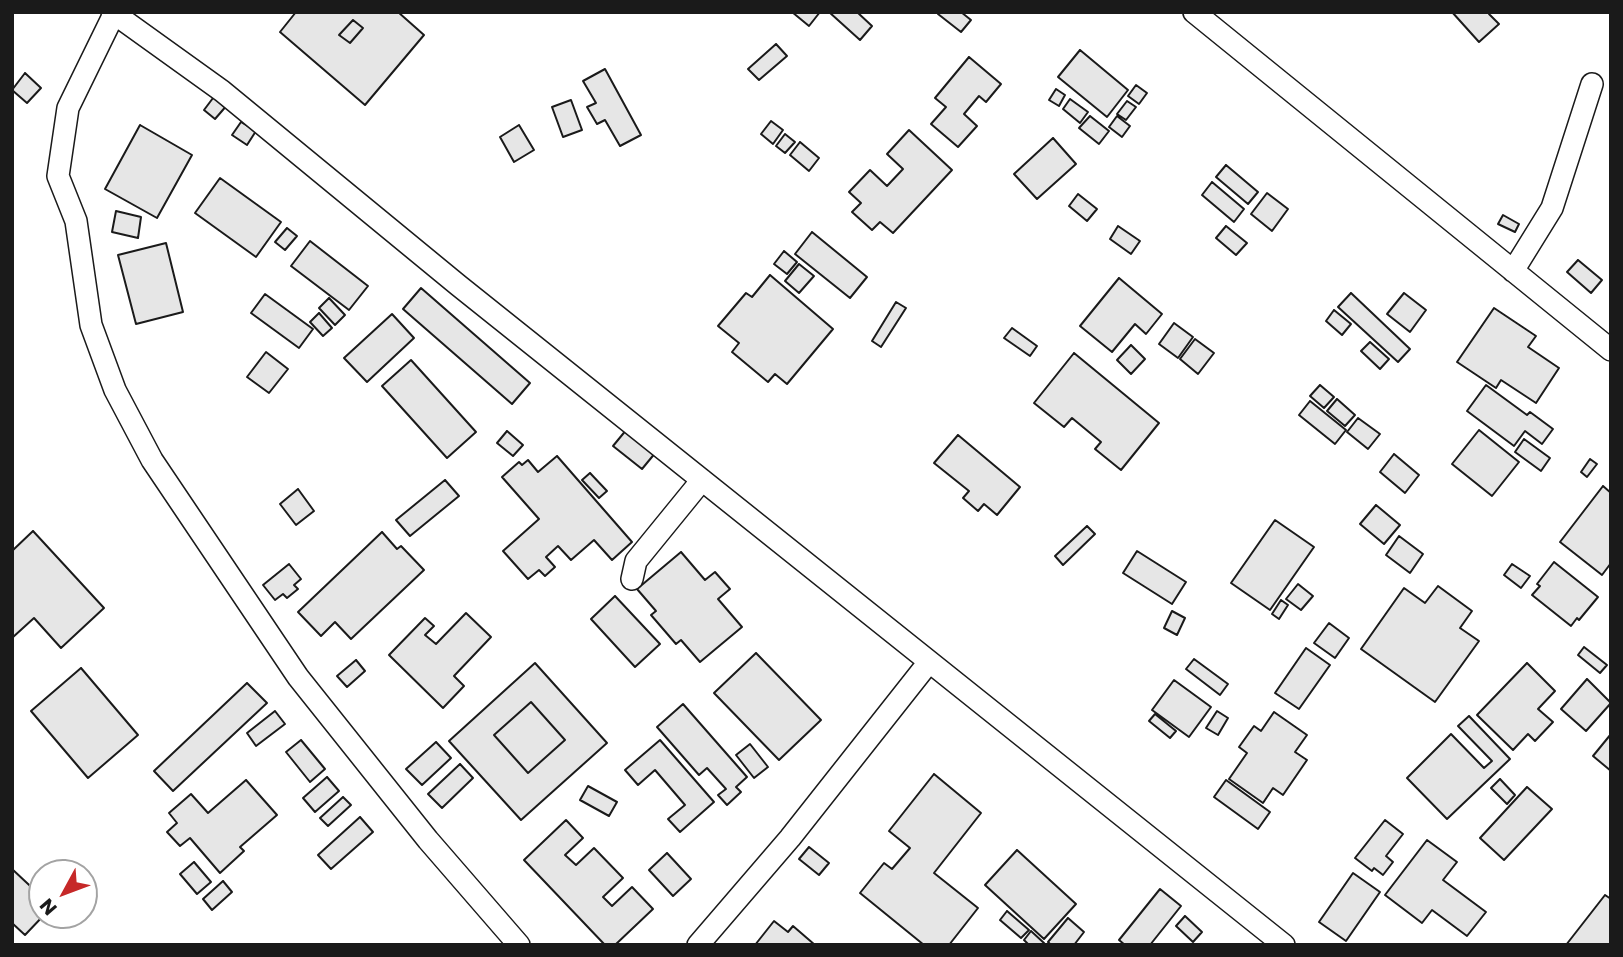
<!DOCTYPE html>
<style>
body{margin:0}
#map{position:relative;width:1623px;height:957px;overflow:hidden;background:#fff;font-family:Poppins,sans-serif}
canvas{display:block}
.frame{position:absolute;inset:0;border:14px solid #1a1a1a;pointer-events:none}
.north{position:absolute;left:28px;top:859px;width:70px;height:70px;box-sizing:border-box;background:#fff;border:2px solid #a3a3a3;border-radius:50%;rotate:229deg;font-size:19px;font-weight:700;line-height:28px;text-align:center;color:#1a1a1a}
.north::after{content:'';display:block;margin:auto;width:24px;height:32px;background:#c62828;clip-path:polygon(50% 0,100% 100%,50% 72%,0 100%)}
</style>
<div id="map">
<canvas width="1623" height="957"></canvas>
<div class="frame"></div>
<div class="north">N</div>
</div>
<script>
const ctx = document.querySelector('canvas').getContext('2d');
ctx.lineJoin = 'round';
function paint(path, color) {
  ctx.fillStyle = color;
  ctx.fill(path, 'evenodd');
}
function poly(rows) {
  const path = new Path2D();
  for (const r of rows) {
    path.moveTo(r[0], r[1]);
    for (let i = 2; i < r.length; i += 2) path.lineTo(r[i], r[i + 1]);
  }
  return path;
}
function trace(path, color, width, dash) {
  ctx.strokeStyle = color;
  ctx.lineWidth = width;
  ctx.lineCap = dash ? 'butt' : 'round';
  ctx.setLineDash(dash || []);
  ctx.stroke(path);
}
const building = poly([
 [296,12,398,12,424,35,365,105,280,32,296,12],
 [353,20,363,28,350,43,339,35,353,20],
 [792,12,820,12,809,26,792,12],
 [829,12,857,12,872,26,860,40,829,12],
 [939,12,961,12,971,20,961,32,938,14,939,12],
 [1452,12,1491,12,1489,14,1499,24,1479,42,1452,12],
 [353,20,363,28,350,43,339,35,353,20],
 [776,44,787,56,759,80,748,69,776,44],
 [1080,50,1128,90,1107,117,1058,77,1080,50],
 [969,57,1001,84,986,102,979,96,964,114,977,126,958,147,931,124,946,107,935,98,969,57],
 [605,69,641,135,620,146,605,120,597,124,587,107,596,103,583,81,605,69],
 [25,73,41,88,27,103,12,90,25,73],
 [1136,85,1147,93,1139,104,1128,96,1136,85],
 [1056,89,1065,95,1059,106,1049,100,1056,89],
 [216,94,228,104,215,119,204,110,216,94],
 [1070,99,1088,112,1080,123,1063,109,1070,99],
 [571,100,582,130,563,137,552,107,571,100],
 [1127,101,1136,107,1126,120,1117,114,1127,101],
 [1090,116,1109,131,1099,144,1079,128,1090,116],
 [1117,116,1130,126,1122,137,1109,127,1117,116],
 [771,121,783,130,773,144,761,134,771,121],
 [241,122,256,131,247,145,232,135,241,122],
 [140,125,192,155,157,218,105,189,140,125],
 [519,125,534,150,514,162,500,137,519,125],
 [909,130,952,170,893,233,880,222,872,230,852,212,861,203,849,192,870,170,887,186,903,169,887,154,909,130],
 [785,134,795,142,785,153,776,146,785,134],
 [1053,138,1076,164,1037,199,1014,174,1053,138],
 [800,142,819,158,809,171,790,155,800,142],
 [1226,165,1258,192,1248,204,1216,177,1226,165],
 [220,178,281,222,256,257,195,213,220,178],
 [1212,182,1244,209,1234,222,1202,195,1212,182],
 [1267,193,1288,209,1272,231,1251,214,1267,193],
 [1078,194,1097,209,1087,221,1069,206,1078,194],
 [116,211,141,217,138,238,112,232,116,211],
 [1503,215,1519,224,1515,232,1498,224,1503,215],
 [1118,226,1140,241,1131,254,1110,239,1118,226],
 [1226,226,1247,243,1236,255,1216,238,1226,226],
 [287,228,297,236,285,250,275,242,287,228],
 [812,232,867,277,850,298,795,254,812,232],
 [310,241,368,286,349,310,291,266,310,241],
 [166,243,183,312,136,324,118,255,166,243],
 [784,251,797,262,787,274,774,264,784,251],
 [1578,260,1602,280,1591,293,1567,272,1578,260],
 [799,264,814,276,799,293,785,281,799,264],
 [770,275,833,329,787,384,775,374,768,382,732,352,739,343,718,326,746,293,752,297,770,275],
 [1119,278,1162,314,1146,334,1135,324,1112,352,1080,326,1119,278],
 [421,288,530,383,512,404,403,309,421,288],
 [1351,293,1410,349,1398,362,1338,307,1351,293],
 [1404,293,1426,310,1410,332,1387,314,1404,293],
 [265,294,313,329,299,348,251,313,265,294],
 [329,298,345,315,335,325,319,308,329,298],
 [896,302,906,308,881,347,872,341,896,302],
 [1494,308,1536,336,1528,347,1559,368,1536,403,1501,380,1496,388,1457,362,1494,308],
 [1334,310,1351,324,1342,335,1326,321,1334,310],
 [319,313,332,328,323,336,310,322,319,313],
 [392,314,414,338,367,382,344,358,392,314],
 [1174,323,1193,337,1178,358,1159,344,1174,323],
 [1012,328,1037,346,1030,356,1004,338,1012,328],
 [1195,339,1214,353,1198,374,1180,359,1195,339],
 [1370,342,1389,359,1380,369,1361,351,1370,342],
 [1131,345,1145,359,1131,374,1117,360,1131,345],
 [266,352,288,369,269,393,247,377,266,352],
 [1074,353,1159,423,1121,470,1095,449,1101,442,1072,418,1064,427,1034,403,1074,353],
 [411,360,476,432,447,458,382,386,411,360],
 [1320,385,1334,397,1324,408,1310,396,1320,385],
 [1486,385,1527,415,1530,412,1553,429,1542,444,1525,431,1514,446,1467,411,1486,385],
 [1337,399,1355,415,1345,426,1327,411,1337,399],
 [1310,401,1346,430,1335,444,1299,415,1310,401],
 [1358,418,1380,434,1368,449,1347,432,1358,418],
 [627,429,656,452,642,469,613,446,627,429],
 [1479,430,1519,462,1492,496,1452,464,1479,430],
 [507,431,523,445,513,456,497,443,507,431],
 [958,435,1020,487,997,515,984,504,978,511,963,498,969,491,934,463,958,435],
 [1524,439,1550,458,1541,471,1515,452,1524,439],
 [1394,454,1419,475,1405,493,1380,472,1394,454],
 [557,456,632,542,612,560,594,540,571,560,558,546,546,557,555,567,545,576,539,570,528,579,503,551,539,519,502,477,519,462,522,465,528,460,538,472,557,456],
 [1590,459,1597,464,1587,477,1581,472,1590,459],
 [590,473,607,491,599,498,582,480,590,473],
 [445,480,459,496,410,536,396,520,445,480],
 [1603,486,1611,493,1611,563,1602,575,1560,542,1603,486],
 [298,489,314,511,296,525,280,504,298,489],
 [1376,505,1400,525,1384,544,1360,524,1376,505],
 [1275,520,1314,547,1270,610,1231,583,1275,520],
 [1087,526,1095,534,1063,565,1055,556,1087,526],
 [33,531,104,608,61,648,34,618,12,638,12,551,33,531],
 [382,532,397,549,401,546,424,570,351,639,335,622,321,636,298,612,382,532],
 [1399,536,1423,554,1410,573,1386,555,1399,536],
 [1137,551,1186,582,1172,604,1123,573,1137,551],
 [681,552,705,580,715,572,730,589,718,599,742,627,700,662,681,640,676,644,651,615,656,611,637,589,681,552],
 [1554,562,1598,597,1579,620,1577,618,1571,626,1532,595,1540,586,1537,584,1554,562],
 [289,564,301,579,294,585,298,589,287,598,283,594,275,600,263,585,289,564],
 [1512,564,1530,576,1521,588,1504,575,1512,564],
 [1298,584,1313,596,1301,610,1286,599,1298,584],
 [1438,586,1472,611,1460,628,1479,641,1435,702,1361,649,1404,588,1425,603,1438,586],
 [615,596,660,644,635,667,591,619,615,596],
 [1281,600,1288,605,1279,619,1272,614,1281,600],
 [1172,611,1185,618,1177,635,1164,628,1172,611],
 [466,613,491,637,454,676,464,686,443,708,389,655,425,618,434,626,425,635,436,644,466,613],
 [1329,623,1349,638,1335,658,1314,643,1329,623],
 [1584,647,1607,665,1600,673,1578,655,1584,647],
 [1306,648,1330,665,1299,709,1275,693,1306,648],
 [756,653,821,720,779,760,714,693,756,653],
 [1194,659,1228,684,1220,695,1186,669,1194,659],
 [356,660,365,671,347,687,337,676,356,660],
 [535,663,607,743,521,820,449,741,535,663],
 [531,702,565,740,528,773,494,735,531,702],
 [1527,663,1555,691,1538,709,1553,722,1535,741,1528,734,1513,750,1477,715,1527,663],
 [81,668,138,735,88,778,31,711,81,668],
 [1587,679,1611,703,1586,731,1561,709,1587,679],
 [1174,680,1211,707,1189,737,1152,710,1174,680],
 [247,683,267,703,173,791,154,771,247,683],
 [531,702,565,740,528,773,494,735,531,702],
 [683,704,747,777,736,787,741,792,727,805,718,795,726,789,707,768,699,775,657,727,683,704],
 [275,711,285,724,256,746,247,733,275,711],
 [1217,711,1228,718,1218,735,1206,728,1217,711],
 [1274,712,1307,735,1295,752,1307,760,1283,795,1273,788,1263,803,1229,779,1247,753,1239,747,1254,726,1261,731,1274,712],
 [1155,714,1176,731,1170,738,1149,721,1155,714],
 [1469,716,1510,759,1447,819,1407,778,1451,734,1484,768,1492,761,1458,726,1469,716],
 [1611,734,1611,771,1593,756,1611,734],
 [301,740,325,769,310,782,286,752,301,740],
 [660,740,714,802,680,832,668,819,685,805,655,770,638,785,625,770,660,740],
 [436,742,451,758,422,785,406,769,436,742],
 [750,744,768,767,754,778,736,755,750,744],
 [460,764,473,778,442,808,428,794,460,764],
 [934,774,981,813,934,873,978,908,949,945,924,945,860,893,884,863,892,869,910,848,889,831,934,774],
 [327,777,339,791,315,812,303,798,327,777],
 [1500,779,1515,795,1507,804,1491,788,1500,779],
 [246,780,277,815,240,847,244,851,220,873,190,838,180,846,167,832,177,823,169,813,191,794,208,813,246,780],
 [1226,780,1270,812,1258,829,1214,797,1226,780],
 [588,786,617,802,609,816,580,800,588,786],
 [1527,787,1552,809,1504,860,1480,838,1527,787],
 [343,797,351,805,328,826,320,818,343,797],
 [360,817,373,832,331,869,318,855,360,817],
 [566,820,583,838,565,855,576,865,594,848,623,878,603,897,612,906,632,887,653,909,615,945,605,945,524,860,566,820],
 [1385,820,1403,834,1386,856,1393,862,1383,875,1374,868,1372,871,1355,858,1385,820],
 [1427,840,1457,862,1443,880,1486,912,1467,936,1432,910,1422,923,1385,895,1427,840],
 [809,847,829,863,819,875,799,859,809,847],
 [1017,850,1076,904,1044,939,985,885,1017,850],
 [667,853,691,879,673,896,649,870,667,853],
 [194,862,211,882,197,894,180,874,194,862],
 [12,869,42,897,42,915,44,915,25,935,12,923,12,869],
 [1353,873,1380,892,1346,941,1319,922,1353,873],
 [223,881,232,892,212,910,203,899,223,881],
 [1160,889,1181,906,1150,945,1125,945,1119,940,1160,889],
 [1605,895,1611,899,1611,945,1566,945,1605,895],
 [1007,911,1029,930,1021,938,1000,920,1007,911],
 [1185,916,1202,932,1193,942,1176,926,1185,916],
 [1068,918,1084,932,1074,945,1051,945,1048,942,1068,918],
 [774,921,788,932,793,926,815,945,755,945,774,921],
 [1031,931,1044,943,1043,945,1029,945,1024,940,1031,931]
]);
paint(building, '#e6e6e6');
trace(building, '#1a1a1a', 2);
const street = poly([
 [112,12,222,91,458,285,1284,945],
 [1194,12,1611,350],
 [114,14,68,108,58,176,76,221,91,325,115,390,152,460,298,677,428,840,519,945],
 [1513,271,1552,208,1592,84],
 [632,579,636,561,702,480],
 [698,945,790,838,929,662]
]);
trace(street, '#1a1a1a', 24);
trace(street, '#fff', 21);
</script>
